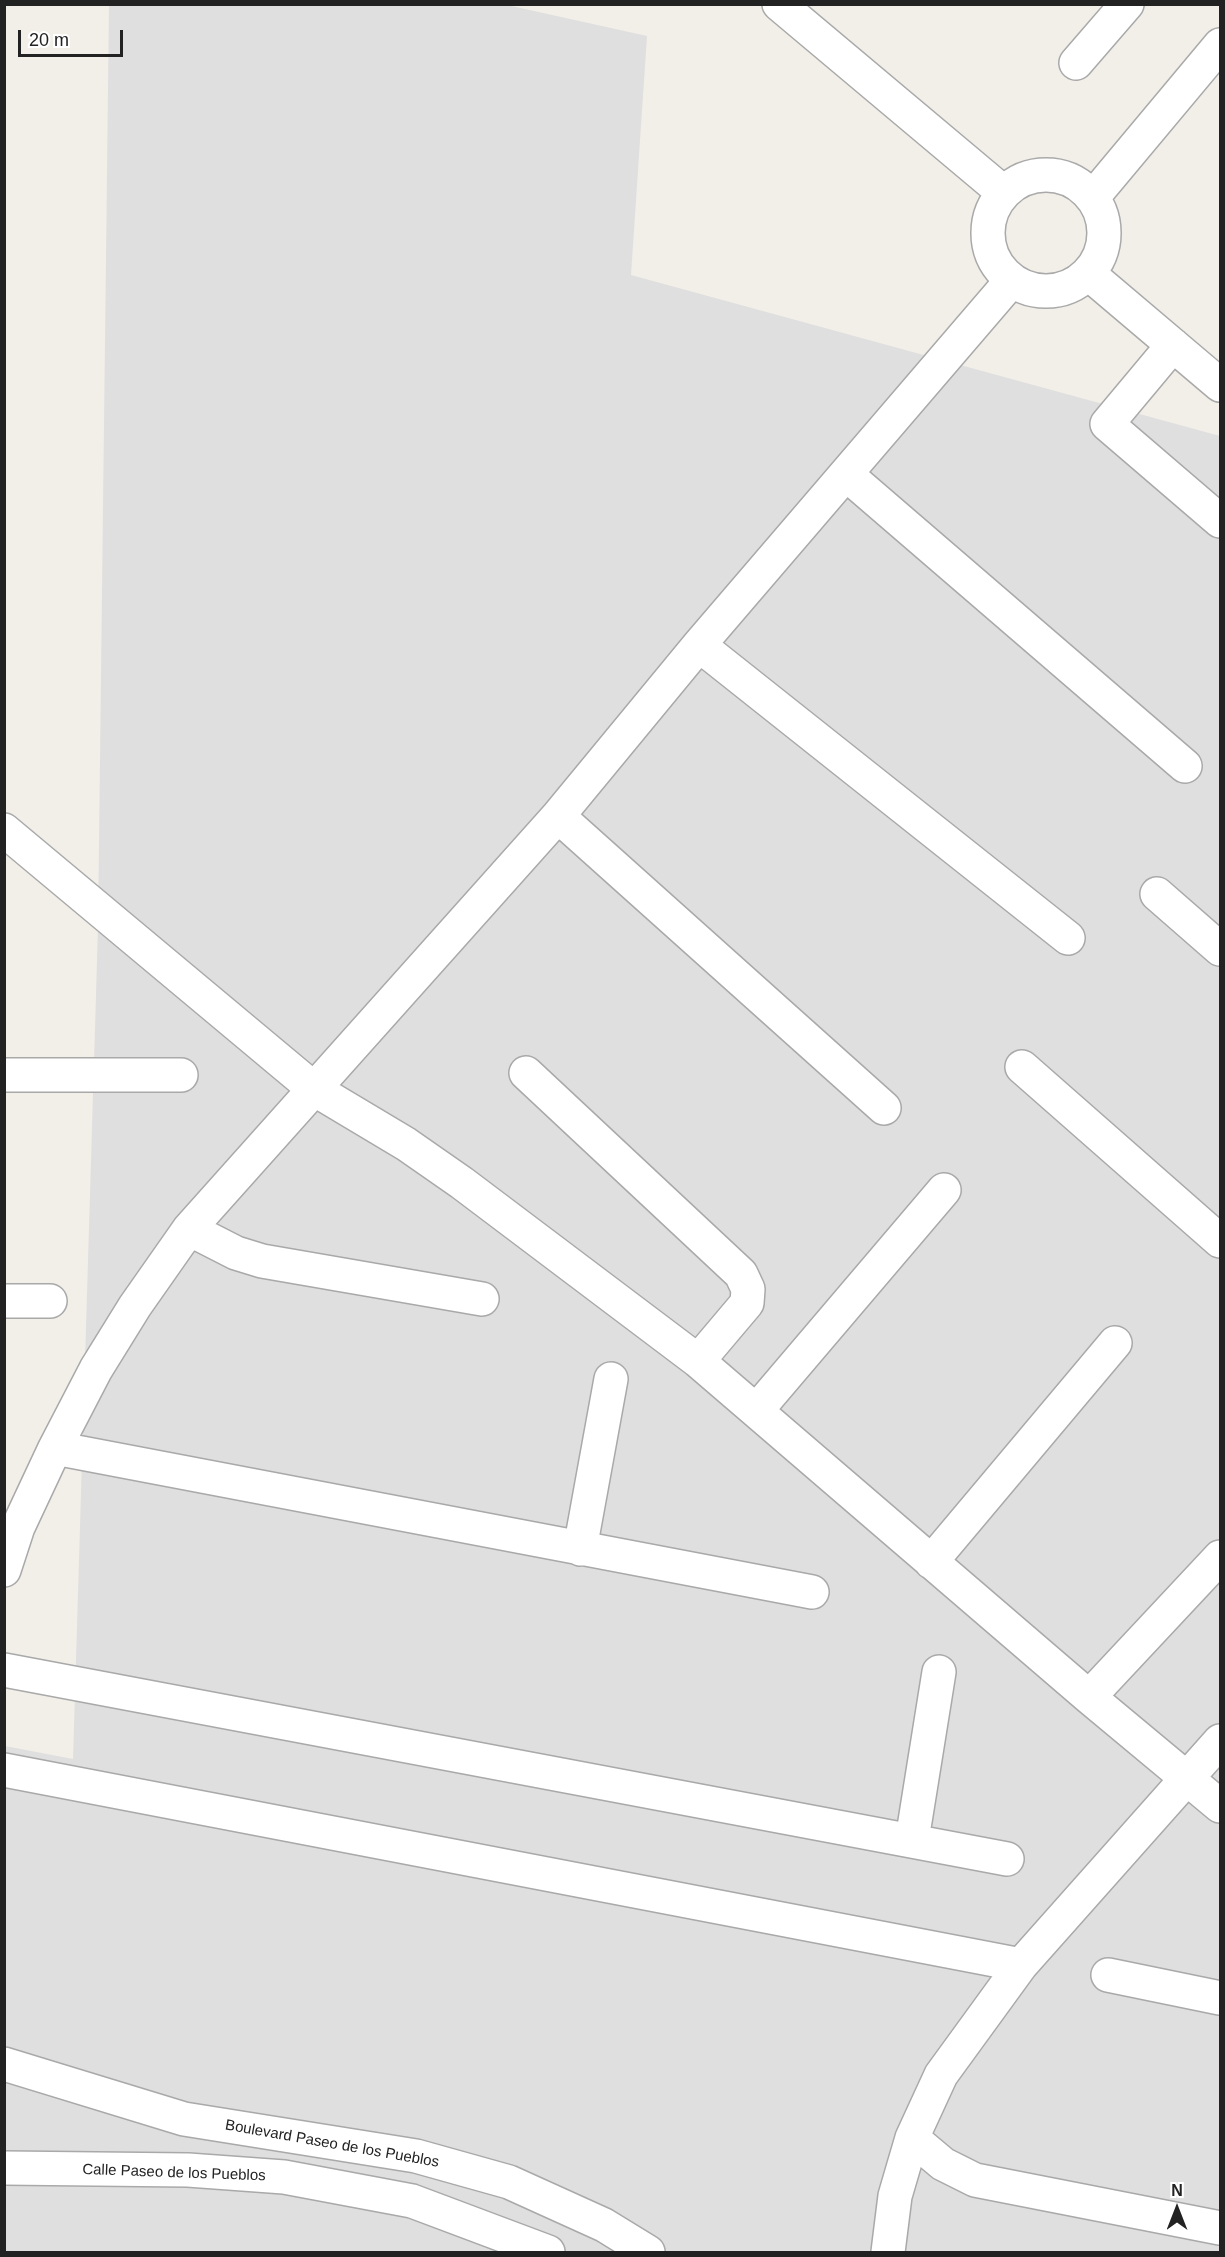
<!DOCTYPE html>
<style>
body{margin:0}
#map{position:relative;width:1225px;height:2257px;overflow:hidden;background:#f2efe9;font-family:Helvetica,sans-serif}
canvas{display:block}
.frame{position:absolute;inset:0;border:6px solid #222;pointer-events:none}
.north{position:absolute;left:1147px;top:2179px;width:60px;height:60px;-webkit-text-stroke:4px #fff;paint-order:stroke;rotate:0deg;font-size:16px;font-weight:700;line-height:24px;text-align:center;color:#222}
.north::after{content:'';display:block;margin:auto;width:21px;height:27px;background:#222;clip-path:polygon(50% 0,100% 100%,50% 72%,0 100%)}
.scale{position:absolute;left:18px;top:30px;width:105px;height:27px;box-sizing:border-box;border:3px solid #222;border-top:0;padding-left:8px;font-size:18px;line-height:21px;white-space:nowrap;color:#222;-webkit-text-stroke:4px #fff;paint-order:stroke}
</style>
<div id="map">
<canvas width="1225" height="2257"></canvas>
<div class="frame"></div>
<div class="north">N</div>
<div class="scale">20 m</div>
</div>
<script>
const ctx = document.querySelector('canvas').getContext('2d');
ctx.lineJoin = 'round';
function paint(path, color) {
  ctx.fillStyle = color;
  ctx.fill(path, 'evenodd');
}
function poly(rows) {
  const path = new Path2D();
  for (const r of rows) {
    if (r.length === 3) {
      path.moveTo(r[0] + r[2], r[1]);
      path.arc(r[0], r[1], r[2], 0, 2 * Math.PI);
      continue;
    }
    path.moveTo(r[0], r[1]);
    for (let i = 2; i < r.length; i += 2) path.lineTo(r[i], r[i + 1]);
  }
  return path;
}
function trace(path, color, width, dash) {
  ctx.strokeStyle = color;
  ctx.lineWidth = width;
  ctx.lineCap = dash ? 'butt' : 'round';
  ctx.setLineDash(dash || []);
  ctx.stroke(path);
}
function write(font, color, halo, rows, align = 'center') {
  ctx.font = font + ' Helvetica,sans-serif';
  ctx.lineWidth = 4.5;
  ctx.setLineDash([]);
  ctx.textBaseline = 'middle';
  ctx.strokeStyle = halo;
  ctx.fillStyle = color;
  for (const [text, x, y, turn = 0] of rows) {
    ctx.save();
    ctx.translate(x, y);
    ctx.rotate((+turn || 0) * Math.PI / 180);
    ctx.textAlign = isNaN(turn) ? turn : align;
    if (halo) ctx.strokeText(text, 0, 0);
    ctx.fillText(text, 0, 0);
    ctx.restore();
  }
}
paint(poly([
 [109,5,507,5,647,36,631,275,1220,436,1220,2252,5,2252,5,1746,73,1759,98,928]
]), '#e0dfdf');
const minor = poly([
 [779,4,1004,193],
 [1076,63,1127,4],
 [1046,233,58],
 [1093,197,1220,45],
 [1089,274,1220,385],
 [1173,345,1107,424,1220,521],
 [846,474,1185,766],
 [699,645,1068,938],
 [558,816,884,1108],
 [4,830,314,1089,406,1144,462,1183,698,1361,1089,1697,1220,1806],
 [1157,894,1220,949],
 [1022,1067,1220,1241],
 [526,1073,741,1274,748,1289,747,1303,698,1361],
 [4,1075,181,1075],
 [189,1229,236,1253,262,1261,482,1299],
 [4,1301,50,1301],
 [756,1411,944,1190],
 [55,1448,812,1592],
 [580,1549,611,1379],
 [931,1562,1115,1343],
 [4,1570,18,1527,55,1448,96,1369,135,1306,189,1229,558,816,699,645,1012,280],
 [4,1670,1007,1859],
 [1089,1697,1220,1557],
 [4,1770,1021,1965],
 [912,1840,939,1672],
 [1108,1975,1220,1998],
 [4,2064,184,2119,416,2156,509,2182,604,2225,648,2252],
 [912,2138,943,2164,975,2180,1220,2228],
 [4,2168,188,2170,284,2177,412,2201,548,2252],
 [888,2252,895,2196,912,2138,941,2075,1021,1965,1220,1741]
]);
trace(minor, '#a9a9a9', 36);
trace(minor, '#fff', 33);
write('15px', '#222', '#fff', [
 ["Boulevard Paseo de los Pueblos",332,2144,10],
 ["Calle Paseo de los Pueblos",174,2173,2]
]);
</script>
